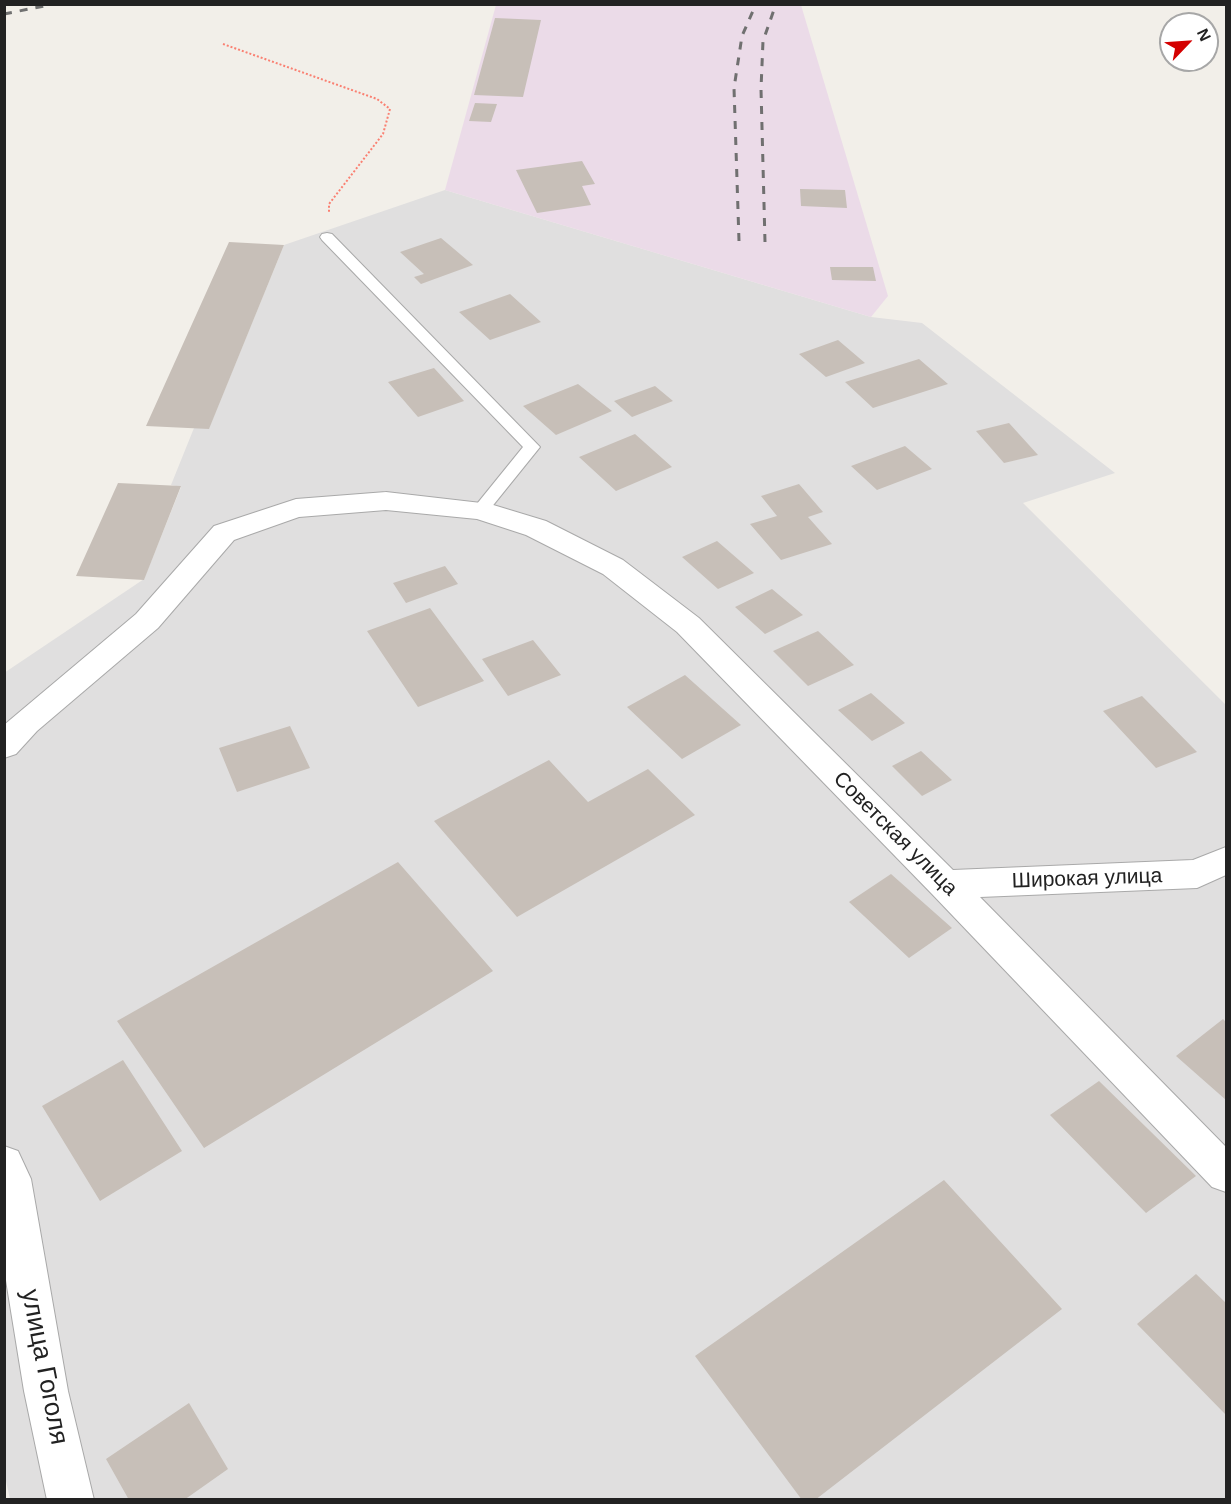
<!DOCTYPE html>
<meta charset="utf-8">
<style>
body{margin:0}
#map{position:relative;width:1231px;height:1504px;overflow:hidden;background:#f2efe9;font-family:Helvetica,sans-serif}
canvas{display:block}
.frame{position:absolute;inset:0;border:6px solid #222;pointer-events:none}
.north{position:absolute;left:1159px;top:12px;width:60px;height:60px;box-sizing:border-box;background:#fff;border:2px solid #a7a7a7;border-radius:50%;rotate:65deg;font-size:16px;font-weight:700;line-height:24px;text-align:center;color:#222}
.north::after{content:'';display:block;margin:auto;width:21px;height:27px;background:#d40000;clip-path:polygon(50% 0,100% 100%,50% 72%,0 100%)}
</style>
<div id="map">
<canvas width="1231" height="1504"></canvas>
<div class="frame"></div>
<div class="north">N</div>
</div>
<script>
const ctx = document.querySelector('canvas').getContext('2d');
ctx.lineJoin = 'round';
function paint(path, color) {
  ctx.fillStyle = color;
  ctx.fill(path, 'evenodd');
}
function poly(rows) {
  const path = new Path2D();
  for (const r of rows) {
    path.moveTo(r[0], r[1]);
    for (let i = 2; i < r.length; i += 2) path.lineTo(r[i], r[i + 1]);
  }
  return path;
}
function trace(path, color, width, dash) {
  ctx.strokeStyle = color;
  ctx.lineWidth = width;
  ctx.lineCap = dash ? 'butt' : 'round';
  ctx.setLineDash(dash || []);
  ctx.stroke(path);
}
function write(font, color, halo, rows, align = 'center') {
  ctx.font = font + ' Helvetica,sans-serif';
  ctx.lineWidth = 5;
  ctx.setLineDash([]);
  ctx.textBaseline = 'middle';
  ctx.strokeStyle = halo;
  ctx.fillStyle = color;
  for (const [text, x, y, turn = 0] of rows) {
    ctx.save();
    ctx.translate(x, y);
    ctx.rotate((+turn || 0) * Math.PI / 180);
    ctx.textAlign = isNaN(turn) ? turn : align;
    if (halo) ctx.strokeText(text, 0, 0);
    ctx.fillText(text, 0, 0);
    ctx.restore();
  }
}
paint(poly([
 [445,190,871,317,922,323,1115,473,1023,503,1226,705,1226,1499,10,1499,4,1472,4,673,144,579,181,487,171,485,194,428,209,428,284,245]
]), '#e0dfdf');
paint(poly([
 [496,5,801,5,888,296,871,317,445,190]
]), '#ebdbe8');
paint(poly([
 [495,18,541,20,523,97,474,95],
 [475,103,497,104,491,122,469,121],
 [582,161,595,184,582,186,591,205,537,213,516,170],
 [800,189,845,190,847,208,801,206],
 [441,238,473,265,421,284,414,277,424,274,400,252],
 [229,242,284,245,209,429,146,426],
 [830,267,873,267,876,281,832,280],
 [510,294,541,322,490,340,459,312],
 [838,340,865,363,826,377,799,354],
 [919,359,948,384,873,408,845,382],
 [434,368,464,401,418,417,388,382],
 [578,384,612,411,556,435,523,406],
 [655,386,673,401,632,417,614,401],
 [1009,423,1038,455,1004,463,976,431],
 [635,434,672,467,616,491,579,457],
 [905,446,932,469,877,490,851,466],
 [118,483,181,486,144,580,76,576],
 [799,484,823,512,808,517,832,544,781,560,750,524,777,516,761,496],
 [717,541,754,573,718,589,682,557],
 [445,566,458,584,406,603,393,583],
 [772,589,803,615,765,634,735,607],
 [430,608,484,681,418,707,367,631],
 [818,631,854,665,808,686,773,651],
 [533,640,561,675,508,696,482,659],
 [685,675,741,725,682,759,627,707],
 [871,693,905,723,872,741,838,710],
 [1142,696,1197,752,1156,768,1103,711],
 [290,726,310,768,237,792,219,748],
 [921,751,952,780,922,796,892,766],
 [549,760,588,802,648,769,695,815,517,917,434,821],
 [398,862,493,971,204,1148,117,1021],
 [891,874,952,928,909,958,849,902],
 [1223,1019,1226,1022,1226,1100,1176,1056],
 [123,1060,182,1151,100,1201,42,1106],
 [1099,1081,1196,1176,1146,1213,1050,1115],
 [944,1180,1062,1309,815,1500,802,1500,695,1356],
 [1196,1274,1226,1303,1226,1415,1137,1324],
 [189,1403,228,1469,184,1500,129,1500,106,1459]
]), '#c7bfb8');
const lane = poly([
 [327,233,332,234,540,447,486,514,474,514,472,510,523,447,322,240,320,237,322,234,327,233]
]);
const street = poly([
 [386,492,490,504,546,521,623,560,699,618,953,870,1193,860,1226,847,1226,875,1197,888,980,897,1226,1147,1226,1192,1212,1187,932,894,677,632,603,574,526,535,477,519,386,510,299,517,234,540,158,628,37,731,16,754,4,758,4,725,136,614,214,526,296,499,386,492],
 [4,1146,18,1151,31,1179,68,1391,94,1500,47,1500,24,1391,4,1268,4,1146]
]);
trace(lane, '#a9a9a9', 2);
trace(street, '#a9a9a9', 2);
trace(poly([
 [223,44,377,99,390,109,383,134,329,204,329,212]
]), '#fa8072', 2, [2, 2]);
paint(lane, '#fff');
paint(street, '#fff');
trace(poly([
 [4,14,54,4],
 [739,241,734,88,742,36,756,4],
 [765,242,761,89,763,41,776,4]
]), '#707070', 3, [8, 8]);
write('21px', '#222', '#fff', [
 ["Советская улица",895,834,45],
 ["Широкая улица",1087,879,-2]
]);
write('26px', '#222', '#fff', [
 ["улица Гоголя",44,1367,79]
]);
</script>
